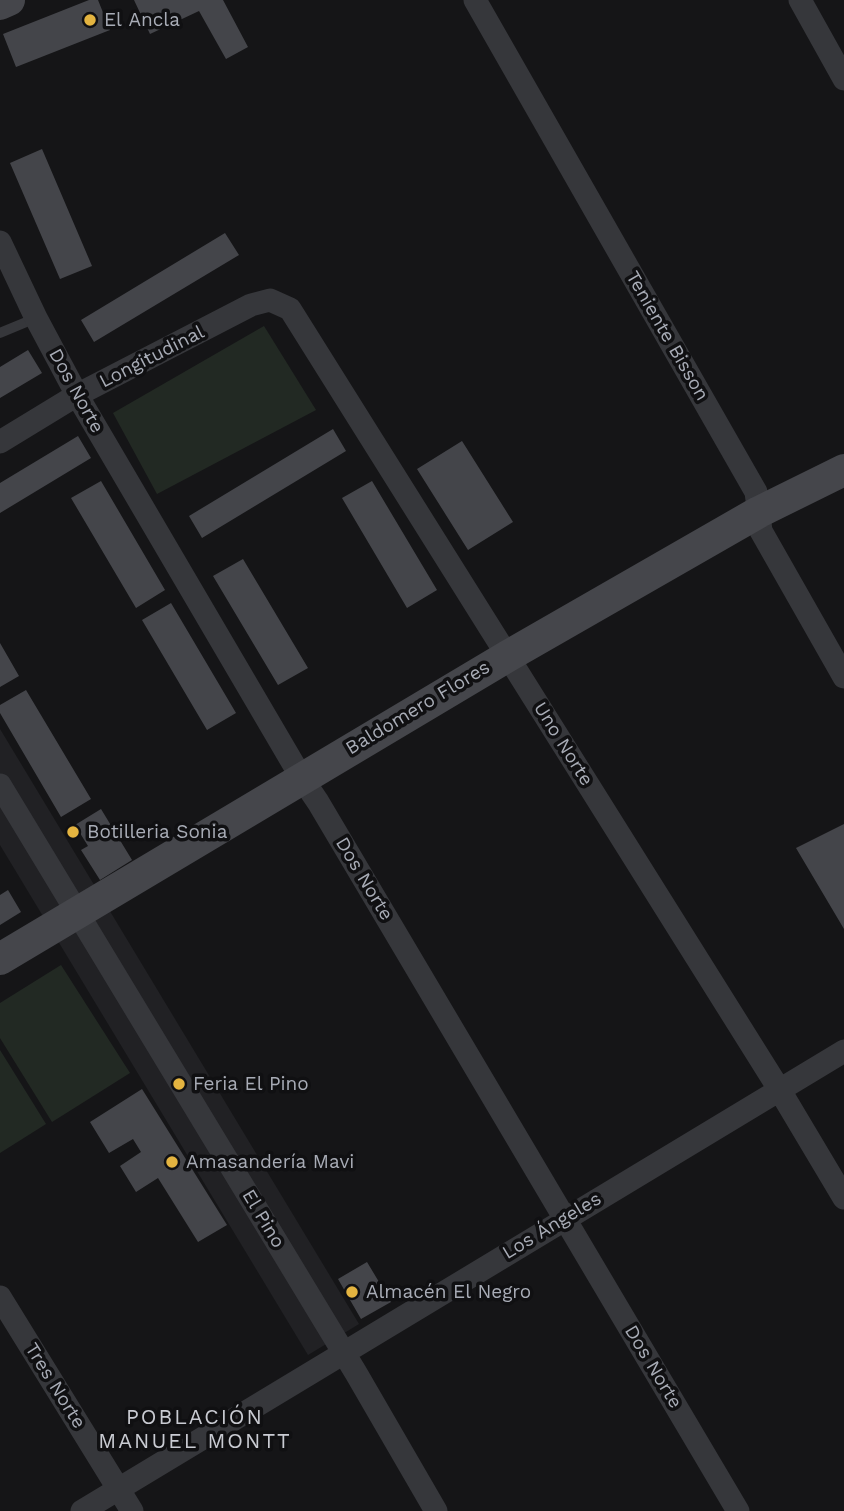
<!DOCTYPE html>
<meta charset="utf-8">
<style>
body{margin:0}
canvas{display:block;background:#151517}
</style>
<canvas width="844" height="1511"></canvas>
<script>
const ctx = document.querySelector('canvas').getContext('2d');
ctx.lineJoin = 'round';
function paint(path, color) {
  ctx.fillStyle = color;
  ctx.fill(path, 'evenodd');
}
function poly(rows) {
  const path = new Path2D();
  for (const r of rows) {
    path.moveTo(r[0], r[1]);
    for (let i = 2; i < r.length; i += 2) path.lineTo(r[i], r[i + 1]);
  }
  return path;
}
function trace(path, color, width, dash) {
  ctx.strokeStyle = color;
  ctx.lineWidth = width;
  ctx.lineCap = dash ? 'butt' : 'round';
  ctx.setLineDash(dash || []);
  ctx.stroke(path);
}
function write(font, color, halo, rows, align = 'center') {
  ctx.font = font + ' "Work Sans",sans-serif';
  ctx.lineWidth = 7;
  ctx.setLineDash([]);
  ctx.textBaseline = 'middle';
  ctx.strokeStyle = halo;
  ctx.fillStyle = color;
  for (const [text, x, y, turn = 0] of rows) {
    ctx.save();
    ctx.translate(x, y);
    ctx.rotate((+turn || 0) * Math.PI / 180);
    ctx.textAlign = isNaN(turn) ? turn : align;
    if (halo) ctx.strokeText(text, 0, 0);
    ctx.fillText(text, 0, 0);
    ctx.restore();
  }
}
paint(poly([
 [0,729,359,1324,308,1355,0,845]
]), '#212124');
paint(poly([
 [264,326,316,410,157,494,113,413],
 [61,965,130,1073,52,1122,0,1038,0,1003],
 [0,1050,46,1124,0,1153]
]), '#222923');
paint(poly([
 [89,0,98,0,110,30,16,67,3,34],
 [134,0,223,0,248,47,226,59,199,11,150,34],
 [42,149,92,266,60,279,10,163],
 [225,233,239,255,94,342,81,320],
 [28,350,42,373,0,398,0,367],
 [333,429,346,451,202,538,189,516],
 [78,436,91,458,0,513,0,483],
 [462,441,513,522,468,550,417,469],
 [101,481,165,590,136,608,71,498],
 [372,481,437,590,407,608,342,498],
 [243,559,308,668,278,685,213,576],
 [171,603,236,713,207,730,142,620],
 [0,643,19,676,0,687],
 [26,690,91,799,61,817,0,713,0,705],
 [101,809,132,860,100,880,81,850,88,846,75,825],
 [844,824,844,929,796,848],
 [8,890,21,912,0,925,0,895],
 [142,1089,227,1225,198,1242,158,1178,136,1192,120,1166,141,1152,133,1139,109,1153,90,1122],
 [367,1262,391,1302,361,1319,338,1279]
]), '#44454a');
trace(poly([
 [0,333,36,318]
]), '#36373b', 10);
trace(poly([
 [475,0,756,492,761,531,844,677],
 [800,0,844,79],
 [0,242,36,318,77,395,301,777,318,802,738,1511],
 [0,442,77,395,251,305,270,300,290,309,779,1089,844,1198],
 [0,785,356,1373,436,1511],
 [0,1297,132,1511],
 [82,1511,844,1051]
]), '#36373b', 23);
trace(poly([
 [0,4,9,0],
 [0,959,508,656,759,512,844,470]
]), '#45464b', 32);
for (const [x, y, r, color] of [
 [90,20,7,"#e4b440"],
 [73,832,7,"#e4b440"],
 [179,1084,7,"#e4b440"],
 [172,1162,7,"#e4b440"],
 [352,1292,7,"#e4b440"]
]) {
  const dot = new Path2D();
  dot.arc(x, y, r, 0, 2 * Math.PI);
  ctx.fillStyle = color;
  ctx.fill(dot);
  trace(dot, '#101012', 2.5);
}
write('19px', '#a8acb6', '#101012', [
 ["El Ancla",104,20],
 ["Botilleria Sonia",87,832],
 ["Feria El Pino",193,1084],
 ["Amasandería Mavi",186,1162],
 ["Almacén El Negro",366,1292]
], 'left');
write('19px', '#a8acb6', '#101012', [
 ["Teniente Bisson",667,336,60],
 ["Longitudinal",152,357,-27],
 ["Dos Norte",76,391,61],
 ["Baldomero Flores",418,708,-31],
 ["Uno Norte",563,744,58],
 ["Dos Norte",364,879,59],
 ["El Pino",263,1219,59],
 ["Los Ángeles",552,1226,-31],
 ["Dos Norte",653,1367,59],
 ["Tres Norte",55,1386,58]
]);
ctx.letterSpacing = '2px';
write('21px', '#c9cbd2', '#101012', [
 ["POBLACIÓN",195,1418],
 ["MANUEL MONTT",195,1442]
]);
ctx.letterSpacing = '0px';
</script>
